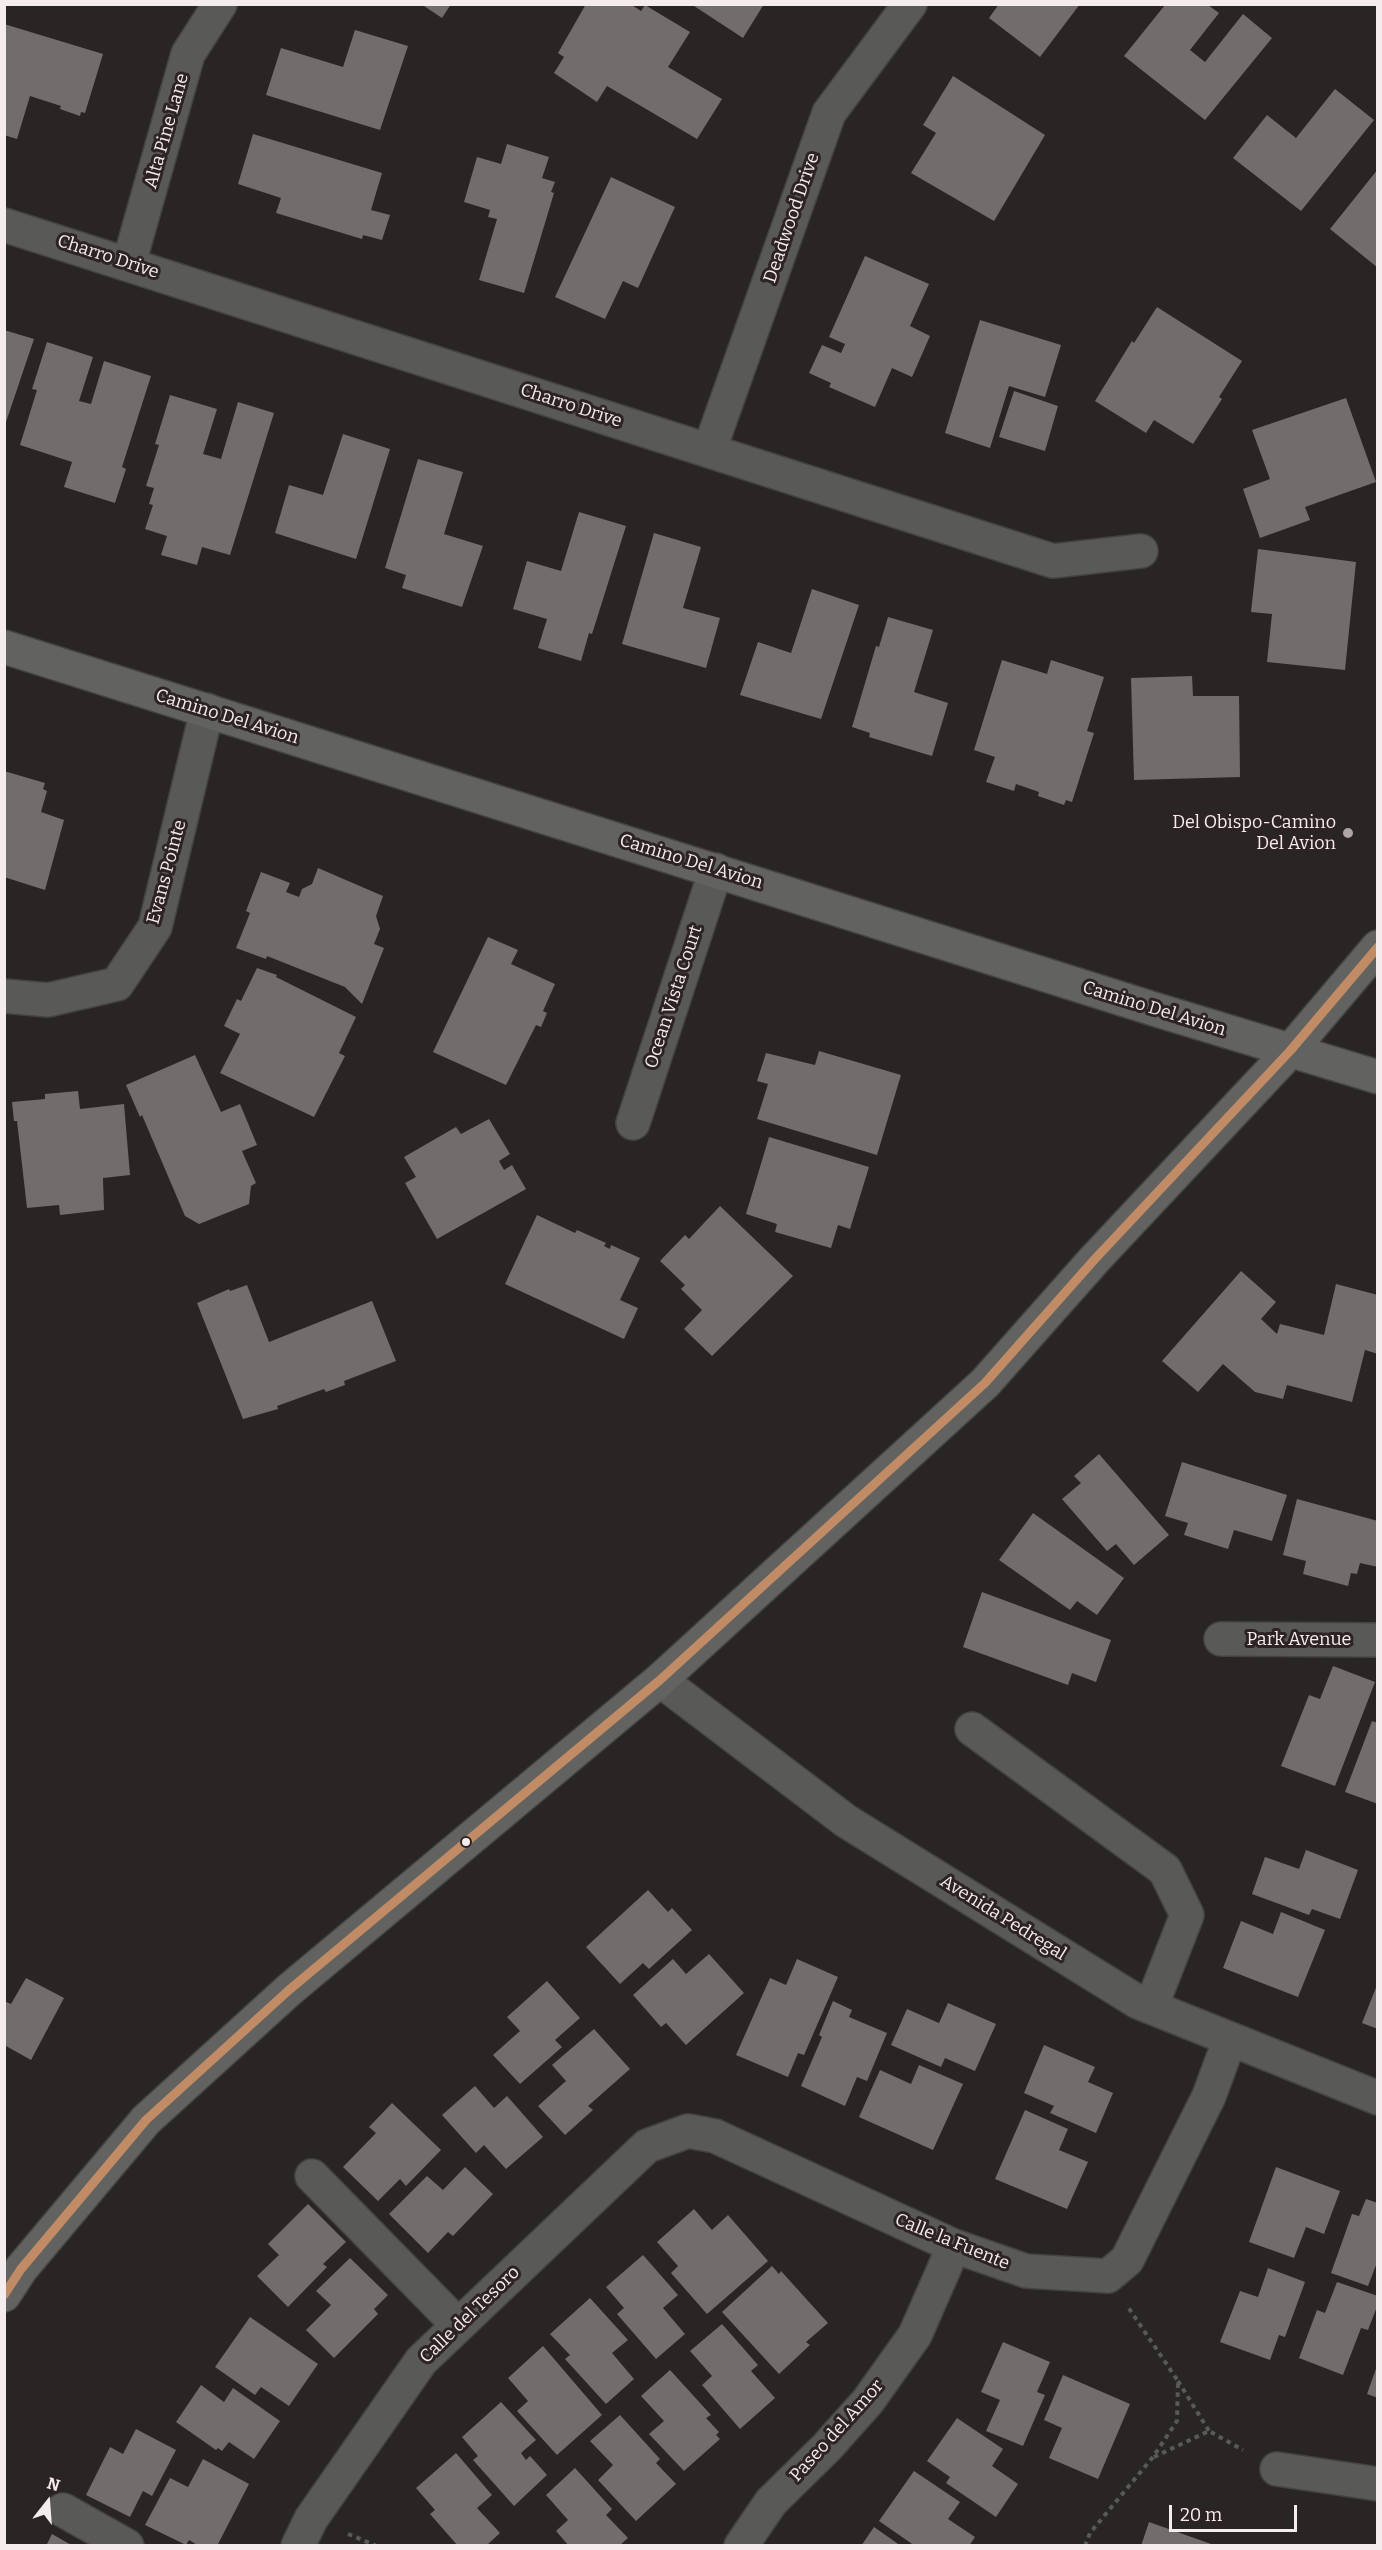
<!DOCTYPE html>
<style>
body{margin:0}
#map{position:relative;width:1382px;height:2550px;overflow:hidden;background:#2a2525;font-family:Bitter,serif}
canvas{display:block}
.frame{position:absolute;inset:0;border:6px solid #f4eced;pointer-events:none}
.north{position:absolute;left:18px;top:2472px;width:60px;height:60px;-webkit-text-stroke:4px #2d2224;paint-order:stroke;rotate:17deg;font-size:16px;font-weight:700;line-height:24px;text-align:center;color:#f4eced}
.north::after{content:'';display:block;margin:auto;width:21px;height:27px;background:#f4eced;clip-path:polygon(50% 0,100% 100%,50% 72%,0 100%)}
.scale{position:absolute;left:1169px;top:2505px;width:128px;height:27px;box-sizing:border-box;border:3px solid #f4eced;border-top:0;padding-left:8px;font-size:18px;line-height:21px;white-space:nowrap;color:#f4eced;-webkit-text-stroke:4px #2d2224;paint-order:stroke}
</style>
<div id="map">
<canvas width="1382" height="2550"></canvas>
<div class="frame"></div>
<div class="north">N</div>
<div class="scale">20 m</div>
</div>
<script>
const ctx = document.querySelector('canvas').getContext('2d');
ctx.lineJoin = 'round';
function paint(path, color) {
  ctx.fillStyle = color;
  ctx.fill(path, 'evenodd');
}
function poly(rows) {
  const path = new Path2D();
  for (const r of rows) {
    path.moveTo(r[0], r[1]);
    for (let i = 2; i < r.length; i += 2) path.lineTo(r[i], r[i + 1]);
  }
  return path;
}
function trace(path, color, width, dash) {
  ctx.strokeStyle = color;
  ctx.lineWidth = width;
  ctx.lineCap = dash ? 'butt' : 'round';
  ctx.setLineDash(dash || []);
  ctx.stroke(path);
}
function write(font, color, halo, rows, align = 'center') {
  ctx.font = font + ' Bitter,serif';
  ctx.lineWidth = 6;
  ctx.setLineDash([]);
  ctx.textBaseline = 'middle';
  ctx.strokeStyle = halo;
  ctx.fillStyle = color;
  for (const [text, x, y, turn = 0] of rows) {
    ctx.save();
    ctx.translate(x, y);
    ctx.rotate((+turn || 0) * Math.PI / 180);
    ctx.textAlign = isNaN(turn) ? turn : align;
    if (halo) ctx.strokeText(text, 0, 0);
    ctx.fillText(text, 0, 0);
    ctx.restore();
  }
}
paint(poly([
 [421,4,451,4,442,18],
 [586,4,630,4,641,11,645,5,690,32,668,67,722,99,697,139,607,86,597,102,554,73,564,57,558,53],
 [691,4,764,4,743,38],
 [999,4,1080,4,1040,57,989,18],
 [1165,5,1208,5,1219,13,1190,50,1205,62,1243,14,1272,38,1205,120,1124,56],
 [4,24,103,54,85,113,81,112,80,116,60,109,61,106,30,96,17,139,4,135],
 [355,30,408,46,380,130,266,95,281,48,343,67],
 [953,76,1045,135,994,221,911,173,936,133,923,125],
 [1335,89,1374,120,1301,211,1233,158,1267,115,1296,138],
 [253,134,382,173,371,210,390,215,382,240,363,235,362,239,276,213,281,198,238,184],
 [507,144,549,157,542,178,555,182,551,192,554,193,524,293,479,280,497,219,488,217,490,210,464,202,477,157,501,164],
 [1378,169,1378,268,1330,229],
 [611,177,675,207,638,288,623,281,605,319,555,297],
 [865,256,929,284,910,326,930,336,912,377,892,368,875,407,829,387,831,383,809,373,822,345,841,353,845,344,829,337],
 [1157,307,1242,361,1219,397,1222,399,1193,444,1154,420,1146,433,1095,401,1132,341,1134,343],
 [980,320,1061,345,1045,397,1009,386,990,448,945,433],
 [4,330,34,339,5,425,4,425],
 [47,342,93,357,79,401,91,404,104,361,151,376,122,467,126,469,115,503,64,487,72,462,20,445,37,390,32,389],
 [1014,391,1058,406,1045,451,999,437],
 [170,395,217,409,203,454,221,459,238,402,274,413,230,555,202,547,197,565,161,555,167,536,145,529,153,505,149,504,154,488,146,486,159,445,155,444],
 [1346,398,1376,482,1305,507,1310,520,1260,538,1243,489,1270,479,1252,430],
 [343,434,390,449,356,559,275,533,289,485,323,495],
 [418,459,463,472,444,534,483,546,462,607,402,588,406,575,385,568],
 [579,512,626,526,592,634,589,633,581,661,538,648,547,619,513,609,527,561,561,571],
 [654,533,701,547,683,608,720,618,706,668,622,644],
 [1258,549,1356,562,1345,670,1267,662,1272,614,1251,612],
 [812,589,859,605,821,719,740,695,758,642,791,653],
 [888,617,933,630,914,692,948,703,932,756,869,737,870,733,852,727,876,646,879,647],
 [1002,660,1047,674,1051,660,1104,677,1087,731,1094,733,1072,802,1066,800,1064,805,1038,796,1039,792,1016,784,1014,791,986,782,995,757,974,750],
 [1192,676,1193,696,1239,696,1240,777,1134,780,1131,678],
 [4,771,45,783,43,789,47,791,41,812,64,820,45,890,4,877],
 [318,868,383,896,376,916,380,929,374,944,384,948,362,1004,345,987,267,956,266,959,236,948,250,913,246,911,261,872,290,883,286,892,299,897,302,889,312,884],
 [488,937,518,950,511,964,555,984,543,1011,547,1013,541,1027,536,1025,506,1085,433,1052],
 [257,968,277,975,276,977,356,1017,339,1053,345,1056,314,1117,220,1073,240,1034,224,1026,237,999,241,1001],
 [819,1051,901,1075,877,1155,757,1119,768,1084,757,1081,766,1053,815,1065],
 [195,1055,221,1112,240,1104,257,1145,242,1151,256,1183,251,1186,249,1204,199,1224,185,1216,142,1115,140,1117,126,1085],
 [78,1091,80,1109,124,1104,130,1175,103,1178,104,1210,60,1215,59,1205,27,1208,17,1121,14,1121,12,1102,45,1099,45,1094],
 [489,1119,510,1154,499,1161,504,1170,512,1165,526,1189,437,1239,405,1183,416,1177,404,1157,456,1127,461,1134],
 [769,1137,869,1167,850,1229,838,1225,831,1248,775,1232,777,1224,746,1214],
 [720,1206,793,1276,712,1356,684,1329,702,1310,681,1289,685,1285,660,1261,685,1235,689,1239],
 [537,1215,575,1233,577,1230,606,1243,604,1246,610,1249,611,1245,640,1258,620,1300,638,1308,624,1339,505,1284],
 [1241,1271,1276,1302,1261,1319,1277,1334,1280,1324,1324,1335,1336,1284,1378,1295,1378,1354,1365,1350,1352,1402,1287,1385,1283,1399,1255,1392,1223,1364,1198,1392,1162,1361],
 [247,1285,269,1342,372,1301,396,1361,344,1381,345,1385,326,1392,324,1389,277,1406,278,1409,243,1419,197,1303,229,1289,230,1291],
 [1099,1454,1169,1535,1134,1565,1116,1544,1107,1551,1062,1499,1081,1483,1074,1476],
 [1182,1462,1287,1495,1272,1541,1234,1530,1228,1549,1184,1535,1188,1523,1165,1516],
 [1297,1499,1378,1521,1378,1567,1360,1563,1357,1574,1351,1573,1348,1586,1303,1574,1306,1561,1283,1555],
 [1033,1513,1124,1578,1097,1615,1077,1601,1070,1610,999,1560],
 [982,1592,1111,1640,1096,1682,1072,1673,1068,1685,963,1647],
 [1333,1666,1375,1682,1335,1786,1281,1766,1309,1695,1320,1699],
 [1372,1721,1378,1723,1378,1804,1345,1792],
 [1306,1850,1358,1870,1340,1919,1312,1909,1309,1915,1252,1894,1265,1857,1299,1869],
 [648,1890,668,1912,672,1908,692,1930,649,1969,643,1963,620,1984,586,1947],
 [1281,1912,1325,1930,1298,1997,1223,1968,1241,1921,1273,1934],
 [709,1954,744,1993,686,2045,666,2023,661,2027,633,1995,673,1959,686,1974],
 [797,1959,838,1977,804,2055,798,2053,788,2077,736,2055,770,1978,786,1985],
 [26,1978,64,1998,31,2060,6,2046,4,2049,4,2001,11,2004],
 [547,1981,580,2018,555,2040,562,2047,520,2084,493,2055,520,2031,507,2017],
 [1377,1985,1378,1985,1378,2029,1362,2023],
 [833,2001,852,2010,849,2017,887,2033,867,2081,857,2077,845,2106,801,2086,822,2037,819,2035],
 [948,2003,996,2024,975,2071,945,2058,941,2067,891,2045,907,2009,939,2023],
 [594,2029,630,2069,588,2106,593,2110,565,2135,538,2106,566,2081,552,2065],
 [1044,2045,1095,2067,1088,2082,1113,2093,1096,2133,1050,2113,1054,2106,1024,2093],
 [919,2065,963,2084,933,2150,859,2117,880,2070,911,2084],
 [475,2086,494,2108,507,2096,543,2137,506,2169,484,2145,476,2153,442,2115],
 [392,2103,441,2150,406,2186,400,2179,378,2201,343,2167,376,2133,369,2127],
 [1025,2110,1068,2129,1059,2150,1088,2162,1067,2209,995,2179],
 [465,2167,493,2194,453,2236,448,2232,428,2253,389,2214,427,2176,443,2190],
 [1276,2167,1340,2191,1324,2234,1306,2227,1294,2258,1249,2242],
 [1366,2199,1378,2203,1378,2260,1368,2286,1331,2273,1352,2214,1359,2216],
 [308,2204,346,2242,323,2264,327,2267,288,2307,257,2276,279,2255,268,2244],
 [694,2209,712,2230,728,2215,768,2261,707,2314,671,2273,678,2266,657,2242],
 [643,2255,678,2295,663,2308,685,2334,656,2359,617,2314,624,2308,606,2287],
 [350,2258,388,2295,374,2309,378,2314,334,2358,306,2330,331,2305,316,2291],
 [772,2266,779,2274,781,2271,828,2323,806,2342,810,2345,779,2374,722,2312],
 [1268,2268,1305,2282,1285,2337,1279,2335,1270,2360,1220,2342,1240,2291,1258,2297],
 [1337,2282,1378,2296,1378,2304,1368,2330,1361,2328,1343,2375,1299,2358,1317,2310,1325,2313],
 [590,2298,628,2340,612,2353,634,2379,606,2404,565,2359,570,2355,550,2334],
 [250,2317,318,2364,289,2406,261,2387,255,2395,215,2367],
 [722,2324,758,2365,751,2371,775,2398,740,2429,702,2385,712,2376,690,2351],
 [1003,2342,1050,2362,1037,2392,1045,2395,1023,2446,986,2431,1000,2400,981,2392],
 [543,2346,602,2415,557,2455,517,2411,528,2401,508,2378],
 [1377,2366,1378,2366,1378,2398,1367,2394],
 [670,2370,711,2415,706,2418,719,2432,716,2435,720,2439,684,2471,649,2434,664,2421,641,2396],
 [1063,2375,1130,2404,1098,2479,1049,2458,1062,2428,1044,2420],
 [201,2385,224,2402,233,2388,280,2421,254,2459,229,2442,222,2451,218,2448,216,2450,176,2422],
 [501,2402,536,2440,521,2453,526,2460,530,2456,547,2475,514,2506,473,2460,478,2456,462,2437],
 [620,2415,660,2459,656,2463,676,2484,636,2521,598,2480,613,2465,590,2441],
 [957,2418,1003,2449,992,2466,1018,2484,996,2517,946,2483,950,2477,927,2461],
 [136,2429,176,2450,152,2496,143,2491,130,2517,86,2495,110,2447,123,2454],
 [456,2453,492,2495,477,2508,500,2533,486,2546,458,2546,430,2514,435,2510,416,2488],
 [203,2459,249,2484,217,2546,199,2546,189,2540,186,2545,145,2525,170,2478,188,2487],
 [575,2468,612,2509,606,2515,628,2538,619,2546,569,2546,556,2531,568,2520,546,2495],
 [914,2471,960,2502,948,2519,975,2537,969,2546,915,2546,879,2521],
 [1149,2522,1214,2545,1214,2546,1141,2546],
 [874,2527,901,2546,861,2546],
 [52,2534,73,2546,46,2546]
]), '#726d6d');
const minor = poly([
 [4,225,1053,561,1141,551],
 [129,263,188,54,220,4],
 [709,451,829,113,910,4],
 [4,996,48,1000,117,984,155,927,207,710],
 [633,1123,716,870],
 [1221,1639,1378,1640],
 [660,1680,846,1821,1138,2002,1378,2098],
 [972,1729,1165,1870,1187,1915,1151,2007],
 [312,2176,458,2325],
 [1277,2469,1378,2484],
 [63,2510,127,2546],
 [298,2546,311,2519,421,2361,647,2146,688,2131,715,2136,954,2246,1026,2271,1108,2276,1127,2260,1209,2096,1230,2039],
 [741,2546,771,2502,827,2447,868,2401,915,2335,954,2246]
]);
const major = poly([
 [4,647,1157,1010,1378,1077],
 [4,2295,21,2269,146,2120,289,1990,660,1680,985,1383,1094,1260,1290,1051,1378,947]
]);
trace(minor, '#454242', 36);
trace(major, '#454242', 36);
trace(poly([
 [1178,2381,1209,2431],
 [1154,2457,1209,2431,1243,2450],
 [348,2534,377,2546],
 [1085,2546,1090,2533,1153,2457,1177,2421,1178,2381,1128,2307]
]), '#5a5959', 4, [4.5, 4.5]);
trace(minor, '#595958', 33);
trace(major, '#626361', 33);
trace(poly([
 [4,2295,21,2269,146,2120,289,1990,660,1680,985,1383,1094,1260,1290,1051,1378,947]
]), '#c18c65', 9);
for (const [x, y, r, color] of [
 [1348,833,6,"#ada6a7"],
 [466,1842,5,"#f4eced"]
]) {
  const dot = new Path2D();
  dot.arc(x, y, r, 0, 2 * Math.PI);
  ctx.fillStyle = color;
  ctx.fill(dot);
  trace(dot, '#2d2224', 2);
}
write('18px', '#f4eced', '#2d2224', [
 ["Alta Pine Lane",167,131,-74],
 ["Deadwood Drive",792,218,-71],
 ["Charro Drive",108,257,18],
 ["Charro Drive",571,406,18],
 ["Camino Del Avion",227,717,17],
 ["Camino Del Avion",691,862,17],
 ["Evans Pointe",167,872,-75],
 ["Ocean Vista Court",674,997,-72],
 ["Camino Del Avion",1154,1009,17],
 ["Park Avenue",1299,1640],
 ["Avenida Pedregal",1003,1918,32],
 ["Calle la Fuente",952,2242,22],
 ["Calle del Tesoro",470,2315,-44],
 ["Paseo del Amor",837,2431,-48]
]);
write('18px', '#f4eced', '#2d2224', [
 ["Del Obispo-Camino",1336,823],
 ["Del Avion",1336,844]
], 'right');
</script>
